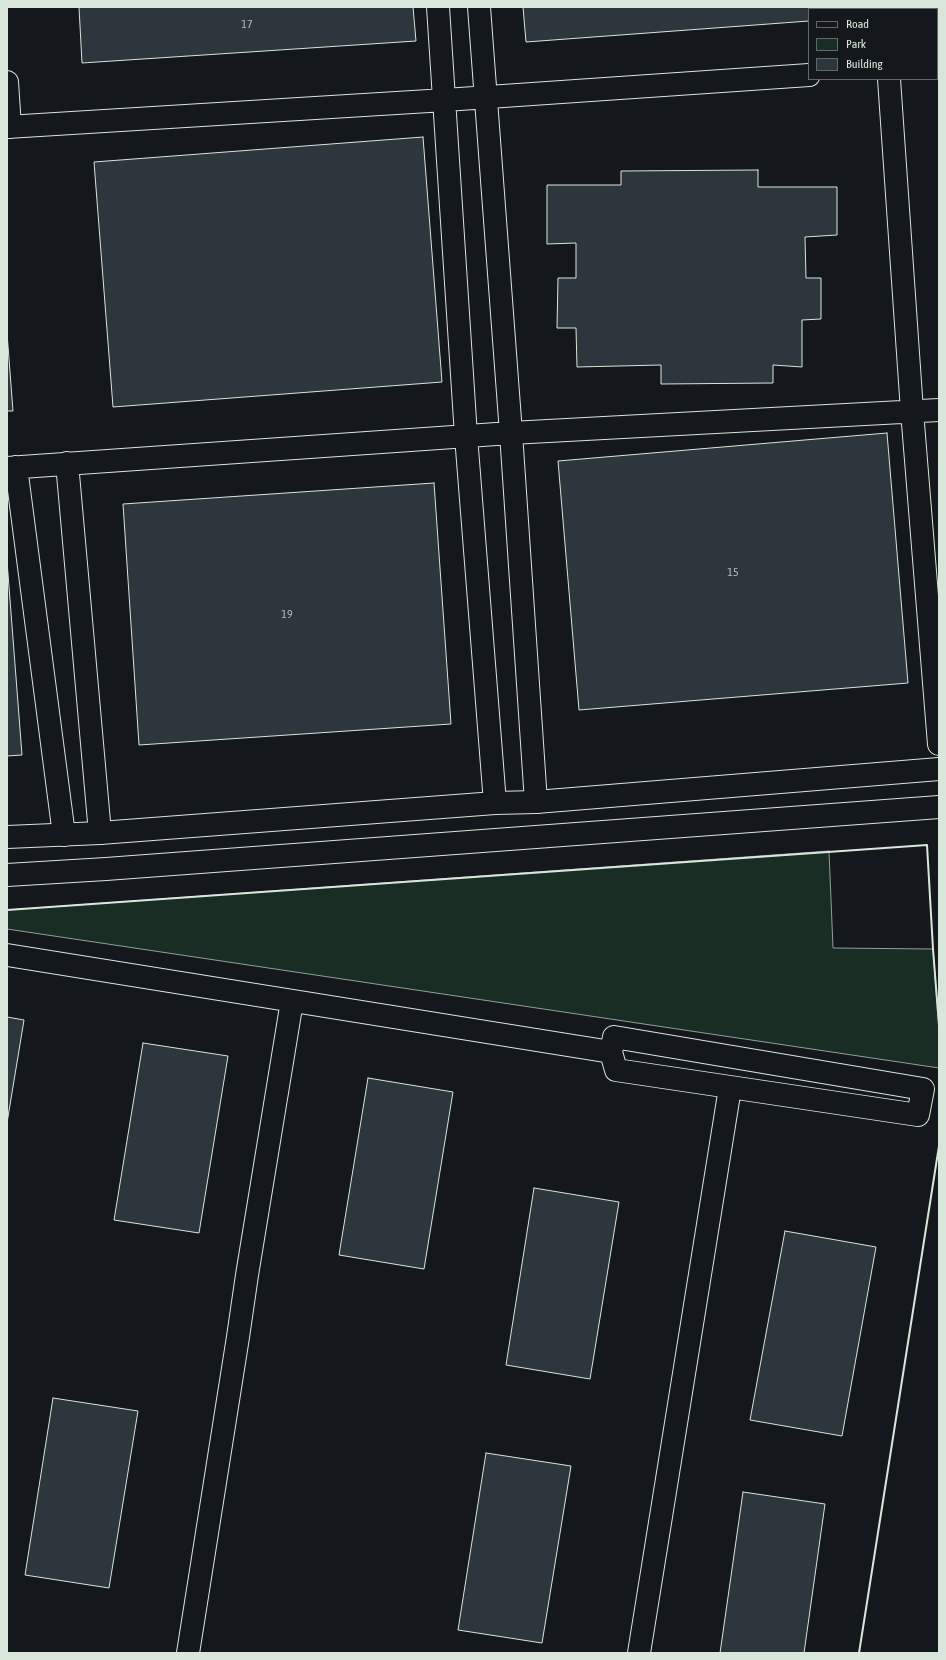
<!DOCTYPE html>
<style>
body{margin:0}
#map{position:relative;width:946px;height:1660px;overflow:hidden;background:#14181c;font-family:"Asap Condensed",sans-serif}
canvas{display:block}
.frame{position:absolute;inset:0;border:8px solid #d8e6dc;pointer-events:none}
.legend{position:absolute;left:808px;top:8px;width:130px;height:72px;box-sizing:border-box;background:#14181c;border:1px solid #626a69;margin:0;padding:5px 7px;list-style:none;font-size:12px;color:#d8e6dc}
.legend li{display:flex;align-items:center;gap:8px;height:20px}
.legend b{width:20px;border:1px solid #626a69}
</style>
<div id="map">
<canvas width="946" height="1660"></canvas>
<div class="frame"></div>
<ul class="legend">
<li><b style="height:5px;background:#14181c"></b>Road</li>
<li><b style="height:11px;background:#1a2d24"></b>Park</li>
<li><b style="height:11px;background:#2c363c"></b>Building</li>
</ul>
</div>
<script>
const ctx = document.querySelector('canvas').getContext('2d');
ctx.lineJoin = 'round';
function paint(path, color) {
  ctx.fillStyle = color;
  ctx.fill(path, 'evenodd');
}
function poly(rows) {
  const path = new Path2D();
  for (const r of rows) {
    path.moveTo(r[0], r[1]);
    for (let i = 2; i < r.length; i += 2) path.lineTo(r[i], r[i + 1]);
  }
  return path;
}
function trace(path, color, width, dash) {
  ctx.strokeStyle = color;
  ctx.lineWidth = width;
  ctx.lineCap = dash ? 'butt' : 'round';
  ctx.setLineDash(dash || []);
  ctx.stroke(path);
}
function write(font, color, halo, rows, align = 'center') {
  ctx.font = font + ' "Asap Condensed",sans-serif';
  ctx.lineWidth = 3;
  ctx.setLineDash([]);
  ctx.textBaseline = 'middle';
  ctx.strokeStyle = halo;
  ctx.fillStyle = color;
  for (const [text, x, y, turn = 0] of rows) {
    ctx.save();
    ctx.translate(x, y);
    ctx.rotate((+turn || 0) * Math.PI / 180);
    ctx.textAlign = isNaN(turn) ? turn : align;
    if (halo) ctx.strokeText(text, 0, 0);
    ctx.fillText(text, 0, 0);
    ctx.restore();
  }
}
const green = poly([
 [829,851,833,948,933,949,939,1031,939,1068,7,929,7,910,829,851]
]);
paint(green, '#1a2d24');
trace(green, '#939e99', 1);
const building = poly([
 [79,7,413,7,416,41,82,63,79,7],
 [523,7,853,7,854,9,809,9,809,21,526,42,523,7],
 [423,137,442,382,113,407,94,162,423,137],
 [758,170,758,187,837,187,837,235,805,237,806,278,821,278,821,319,802,320,802,367,773,365,773,383,661,384,661,365,577,367,576,328,557,328,558,278,576,278,576,243,547,244,547,185,621,185,621,171,758,170],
 [7,333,13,411,7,411,7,333],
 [887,433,908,683,579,710,558,461,887,433],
 [434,483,451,724,139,745,123,504,434,483],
 [7,561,22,755,7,756,7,561],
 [7,1017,24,1020,7,1123,7,1017],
 [143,1043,228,1056,199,1233,114,1220,143,1043],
 [368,1078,453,1092,424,1269,339,1255,368,1078],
 [534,1188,619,1202,590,1379,506,1365,534,1188],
 [785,1231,876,1247,842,1436,750,1420,785,1231],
 [53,1398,138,1411,109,1588,25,1575,53,1398],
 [486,1453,571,1466,542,1643,458,1630,486,1453],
 [743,1492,825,1504,804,1653,720,1653,743,1492]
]);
paint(building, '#2c363c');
trace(building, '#d8e6dc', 1);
const minor = poly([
 [438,7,466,436,495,803],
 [479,7,511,433,536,802],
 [883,7,884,9],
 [937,66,939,66],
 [889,79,912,411,939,744],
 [7,82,10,127],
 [7,127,445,100,809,75],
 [67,463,100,833],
 [16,467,64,835],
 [7,468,511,433,939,410],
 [7,955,611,1052],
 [614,1037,923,1089,918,1115,616,1070,611,1052,614,1037],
 [188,1653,238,1337,247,1275,292,1001],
 [639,1653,730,1088]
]);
const major = poly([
 [7,837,100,833,495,803,536,802,939,769],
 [7,875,106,869,939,807]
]);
trace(minor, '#d8e6dc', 24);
trace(major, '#d8e6dc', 24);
trace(minor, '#14181c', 22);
trace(major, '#14181c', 22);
trace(poly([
 [7,910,927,845,933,949,939,1025],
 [859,1653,939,1146]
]), '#d8e6dc', 2);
write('12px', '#adbab4', null, [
 ["17",247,24],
 ["15",733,572],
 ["19",287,614]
]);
</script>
